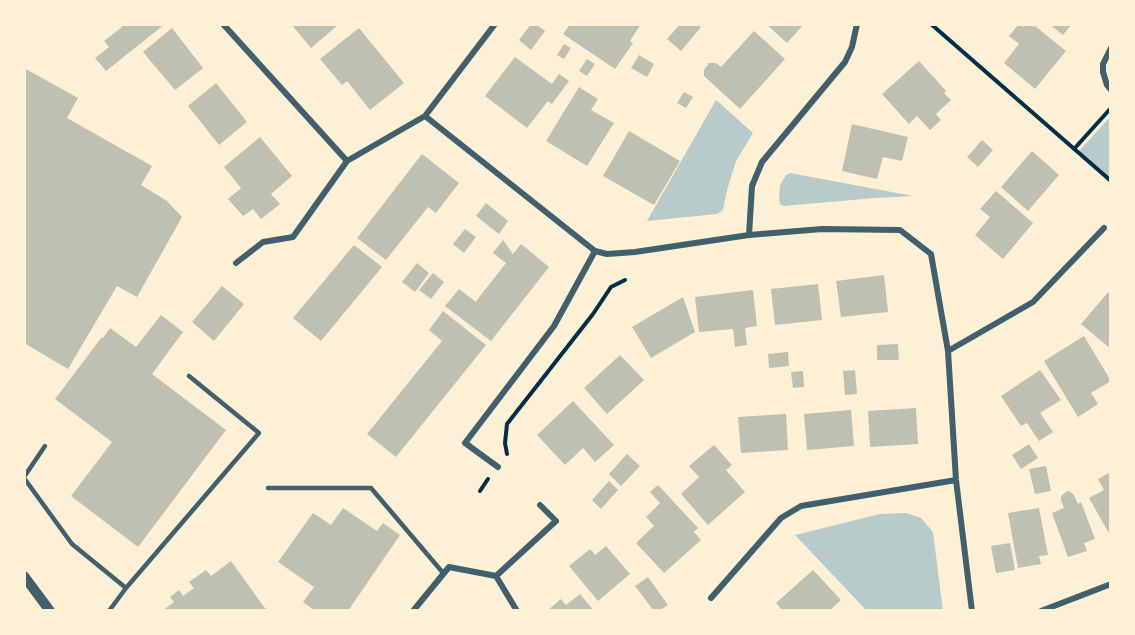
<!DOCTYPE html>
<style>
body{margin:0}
#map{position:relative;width:1135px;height:635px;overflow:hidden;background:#fdf0d5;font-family:"Source Sans 3",sans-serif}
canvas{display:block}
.frame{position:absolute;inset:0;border:26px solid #fdf0d5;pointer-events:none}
</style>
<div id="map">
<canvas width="1135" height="635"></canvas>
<div class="frame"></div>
</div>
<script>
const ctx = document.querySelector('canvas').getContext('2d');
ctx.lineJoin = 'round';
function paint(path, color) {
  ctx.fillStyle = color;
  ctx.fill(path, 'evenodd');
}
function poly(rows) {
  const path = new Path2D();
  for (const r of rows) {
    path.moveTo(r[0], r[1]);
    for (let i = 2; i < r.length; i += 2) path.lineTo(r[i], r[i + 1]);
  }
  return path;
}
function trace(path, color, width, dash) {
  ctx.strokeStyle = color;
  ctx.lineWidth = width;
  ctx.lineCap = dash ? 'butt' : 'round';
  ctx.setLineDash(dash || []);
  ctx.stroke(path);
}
paint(poly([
 [716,100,753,133,736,161,727,190,723,210,717,214,647,221],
 [1111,116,1111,180,1079,151],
 [790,173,913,196,875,198,784,206,780,204,779,199,780,185,786,175],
 [906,513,921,518,933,532,943,611,867,611,795,535,880,514]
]), '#b9caca');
paint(poly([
 [120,24,165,24,106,71,95,58,109,47,104,41,122,27],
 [291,24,339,24,311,48],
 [531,24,536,24,545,31,531,50,519,40],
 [570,24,641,24,630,41,633,43,615,69,563,34],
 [680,24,697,24,701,27,681,51,667,39],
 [766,24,804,24,787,43],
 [1019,24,1023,27,1026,24,1029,24,1034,27,1035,26,1066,51,1035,89,1004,63,1019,44,1009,36],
 [1049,24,1072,24,1063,35],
 [172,28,203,68,175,90,143,52],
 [359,28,404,83,370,110,347,81,342,85,320,59],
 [754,31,785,59,740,109,704,76,704,70,709,63,716,63,721,67],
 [564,44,571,48,564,59,557,55],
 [639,55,654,64,647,77,631,68],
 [515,57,552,84,559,74,569,81,552,104,548,101,527,128,485,96],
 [587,59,595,64,587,76,579,71],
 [919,61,946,91,944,93,951,100,936,114,941,120,930,130,917,116,909,124,882,94],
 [24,68,78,98,67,118,152,166,141,185,167,201,182,217,137,297,117,286,68,369,24,343],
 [216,83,247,122,219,145,188,106],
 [579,87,598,99,591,110,614,123,587,166,546,141],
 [684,92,693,97,686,108,677,103],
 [852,124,908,137,902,161,883,157,877,179,842,171],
 [629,131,680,161,654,205,603,176],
 [260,137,292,176,271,194,280,204,261,219,253,209,243,216,228,199,241,188,224,167],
 [982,140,993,150,978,167,967,157],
 [1032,151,1059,175,1028,211,1001,187],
 [422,154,459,183,436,213,428,207,386,260,357,238],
 [996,191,1033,223,1003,259,975,235,990,217,980,209],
 [486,203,508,221,499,234,476,216],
 [465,229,476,237,464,253,453,244],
 [503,240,513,254,521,244,549,267,491,341,445,306,459,289,476,302,477,300,506,263,493,253],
 [354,245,382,267,321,341,293,318],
 [417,263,429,273,415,292,402,282],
 [433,273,444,282,431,299,419,290],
 [884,275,888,312,841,317,836,281],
 [818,284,822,320,775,325,771,289],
 [222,286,244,304,214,341,192,322],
 [1111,289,1111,349,1081,324],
 [753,290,757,326,745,328,747,345,735,347,733,329,699,332,695,297],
 [683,297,695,332,651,358,632,327],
 [443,311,486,345,396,457,367,434,442,341,429,330],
 [161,315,183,332,152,374,226,430,138,547,71,496,112,442,55,399,102,337,103,338,110,328,136,347],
 [1084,336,1111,381,1091,393,1098,404,1078,417,1044,361],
 [898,344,899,360,877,360,877,345],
 [788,352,789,366,769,368,768,354],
 [620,355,644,380,607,414,584,388],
 [855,370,857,394,845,395,843,371],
 [1040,370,1061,400,1040,413,1053,432,1039,441,1027,423,1021,426,1001,396],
 [803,371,804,387,793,388,791,372],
 [573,401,614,445,595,462,583,448,565,465,537,435],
 [916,408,918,444,870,447,868,411],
 [851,410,854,446,807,450,804,414],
 [786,414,788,450,741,453,738,417],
 [1029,444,1038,458,1021,469,1012,455],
 [714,445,732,465,726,470,745,492,708,525,681,494,699,477,689,466],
 [627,454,640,466,621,486,609,474],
 [1046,466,1051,491,1035,494,1029,469],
 [1111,472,1111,537,1089,498,1104,490,1098,479],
 [609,481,618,490,601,509,592,500],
 [658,485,698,528,694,532,701,540,664,573,636,543,654,526,646,517,660,503,650,492],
 [1069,491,1074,495,1078,504,1081,502,1095,539,1084,543,1087,551,1068,557,1052,513,1064,508,1061,500,1061,496,1066,492],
 [343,508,377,531,383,523,400,535,348,611,315,611,303,602,314,587,278,562,313,513,331,525],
 [1039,508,1048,555,1039,556,1041,564,1018,568,1008,513],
 [1010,543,1015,570,996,573,991,546],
 [606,546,630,574,598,601,569,566,590,549,595,555],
 [231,561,264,607,269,611,162,611,174,602,170,597,179,590,183,596,194,588,189,582,206,570,211,576],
 [813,570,841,600,829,611,783,611,776,603],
 [648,577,668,605,659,611,654,611,635,586],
 [580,594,594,611,547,611,561,599,566,605]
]), '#bec0b2');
trace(poly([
 [931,24,1111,181],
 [1074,149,1111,108],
 [507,454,505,443,507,424,593,314,611,287,625,280],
 [480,491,488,479]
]), '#003049', 4);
trace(poly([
 [24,477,45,446],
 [24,478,72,544,126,588],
 [268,488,371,488,444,574],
 [109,611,126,588,259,433,189,376]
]), '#3f606c', 4.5);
trace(poly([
 [223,24,347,161],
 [1111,48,1103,64,1103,72,1107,85,1111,90],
 [425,116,595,251,607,254,635,252,749,235,822,229,900,230,931,254,948,351,956,480,972,611],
 [749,235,752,186,762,162,845,62,852,47,857,24],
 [236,263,263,242,293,237,347,161,425,116,495,24],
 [948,351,1033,302,1104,228],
 [498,467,465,443,554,326,595,251],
 [496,576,556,521,540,505],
 [496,576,517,611],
 [711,598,781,518,801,506,956,480],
 [413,611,449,567,496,576],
 [1041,611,1111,584]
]), '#3f606c', 6);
trace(poly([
 [24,576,50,611]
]), '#3f606c', 10);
</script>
